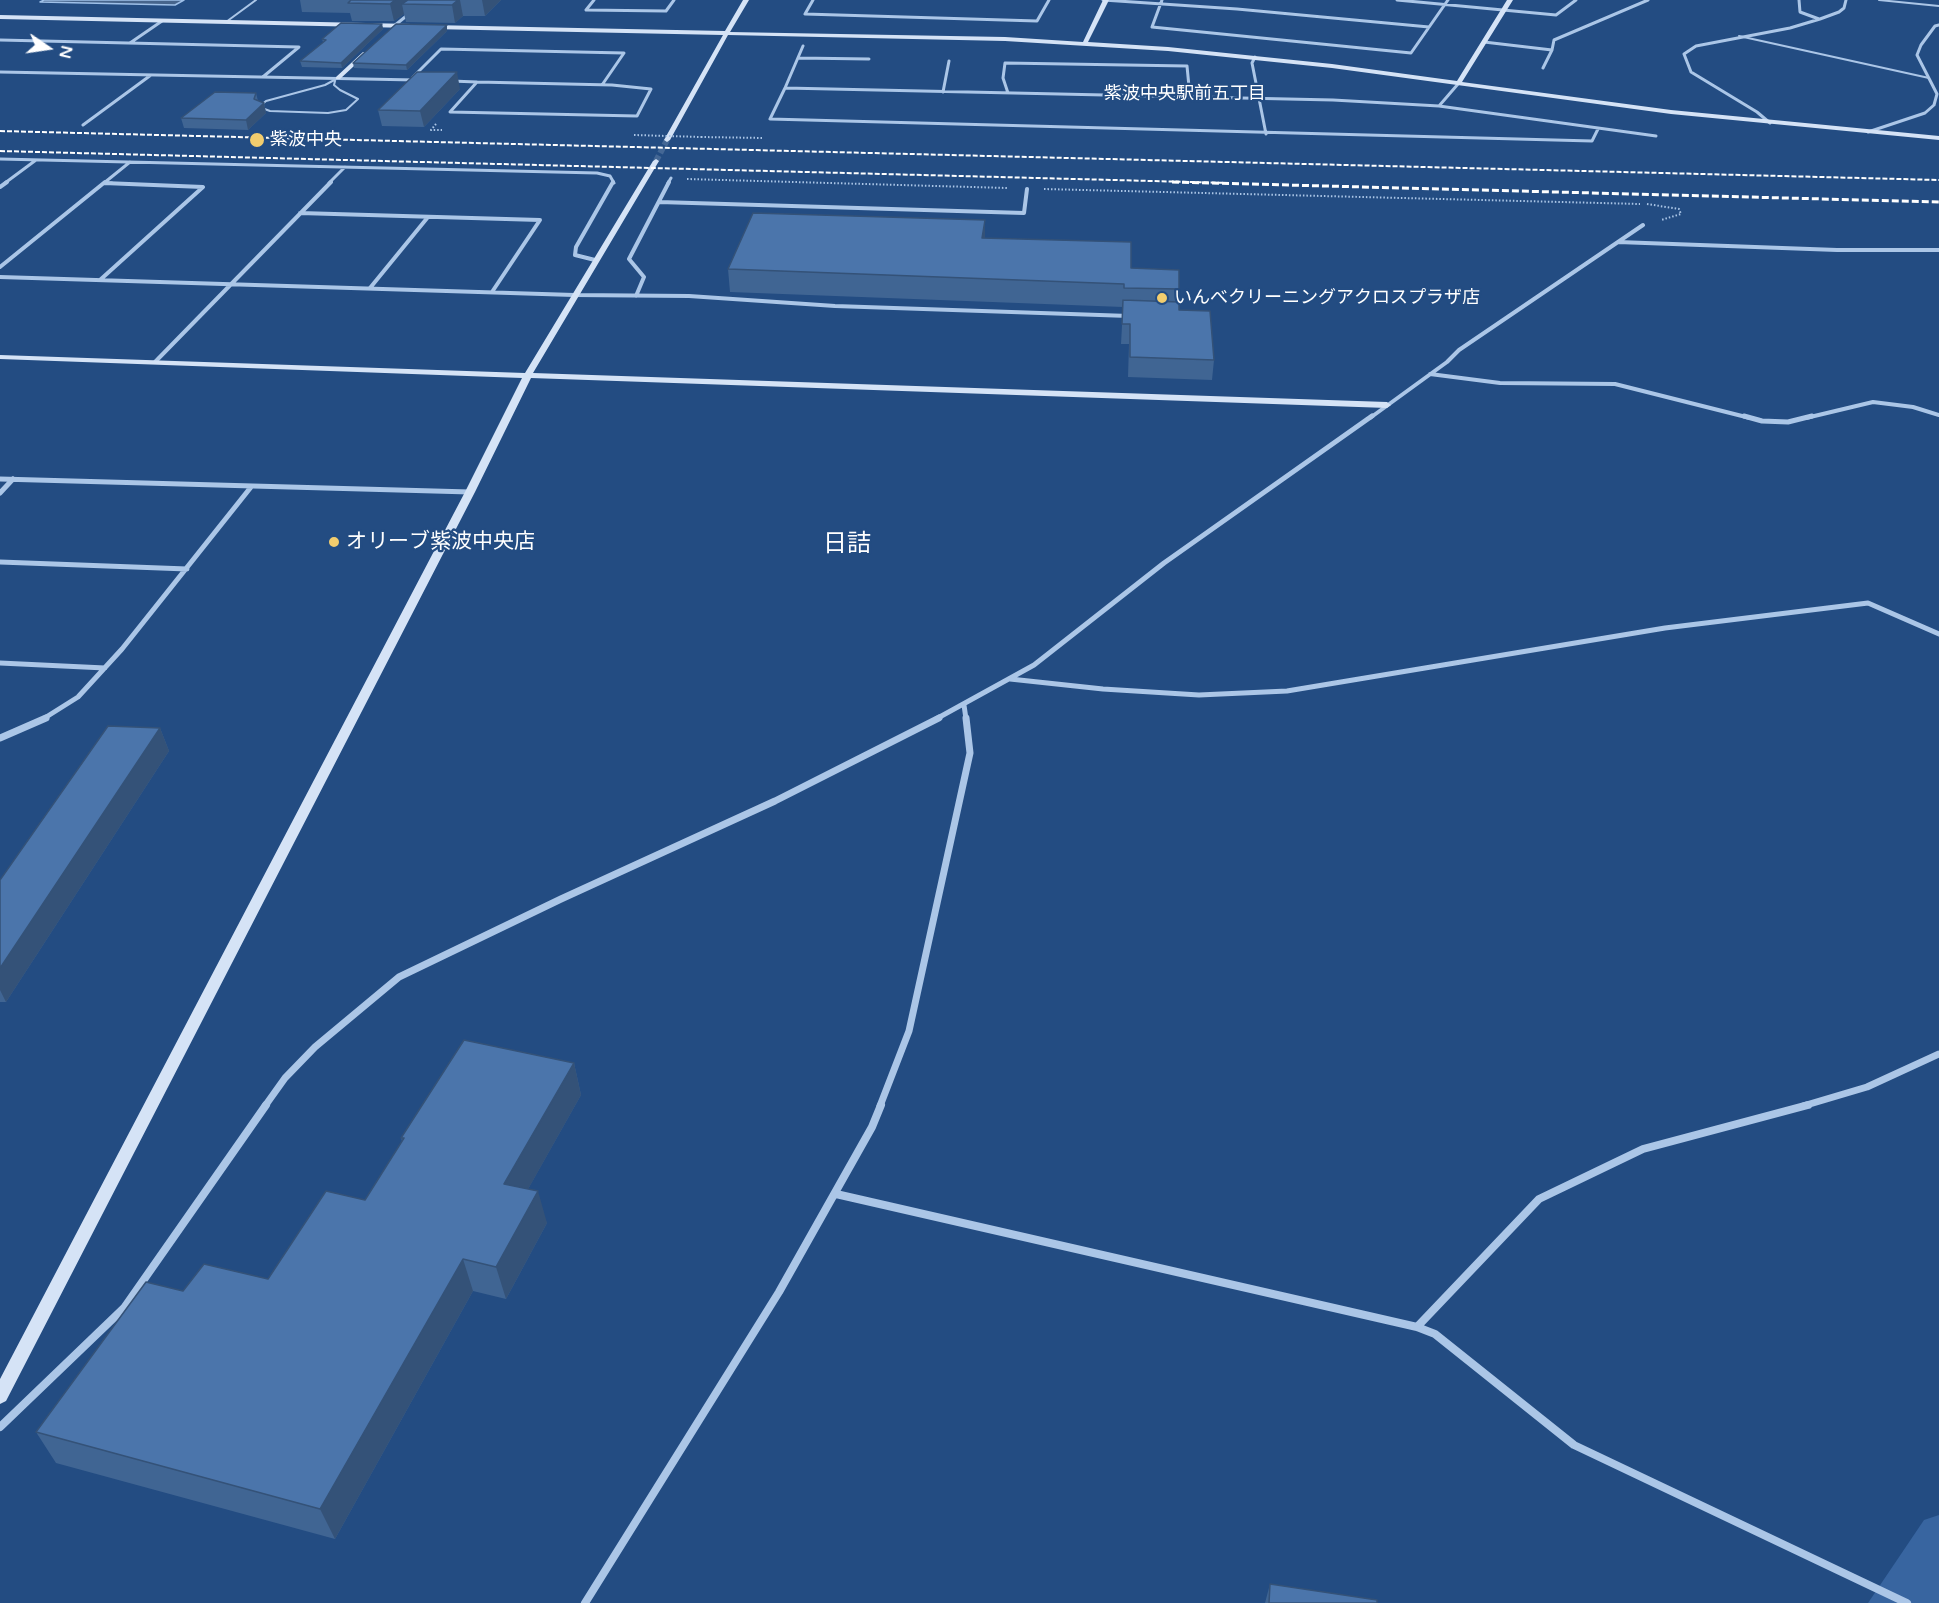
<!DOCTYPE html>
<meta charset="utf-8">
<style>
body{margin:0}
#map{position:relative;width:1939px;height:1603px;overflow:hidden;background:#234c82;font-family:"Varela Round",sans-serif}
canvas{display:block}
.north{position:absolute;left:18px;top:18px;width:60px;height:60px;-webkit-text-stroke:4px #234c82;paint-order:stroke;rotate:103deg;font-size:16px;font-weight:700;line-height:24px;text-align:center;color:#fff}
.north::after{content:'';display:block;margin:auto;width:21px;height:27px;background:#fff;clip-path:polygon(50% 0,100% 100%,50% 72%,0 100%)}
</style>
<div id="map">
<canvas width="1939" height="1603"></canvas>
<div class="north">N</div>
</div>
<script>
const ctx = document.querySelector('canvas').getContext('2d');
ctx.lineJoin = 'round';
function paint(path, color) {
  ctx.fillStyle = color;
  ctx.fill(path, 'evenodd');
}
function poly(rows) {
  const path = new Path2D();
  for (const r of rows) {
    path.moveTo(r[0], r[1]);
    for (let i = 2; i < r.length; i += 2) path.lineTo(r[i], r[i + 1]);
  }
  return path;
}
function trace(path, color, width, dash) {
  ctx.strokeStyle = color;
  ctx.lineWidth = width;
  ctx.lineCap = dash ? 'butt' : 'round';
  ctx.setLineDash(dash || []);
  ctx.stroke(path);
}
function write(font, color, halo, rows, align = 'center') {
  ctx.font = font + ' "Varela Round","Noto Sans JP",sans-serif';
  ctx.lineWidth = 4.5;
  ctx.setLineDash([]);
  ctx.textBaseline = 'middle';
  ctx.strokeStyle = halo;
  ctx.fillStyle = color;
  for (const [text, x, y, turn = 0] of rows) {
    ctx.save();
    ctx.translate(x, y);
    ctx.rotate((+turn || 0) * Math.PI / 180);
    ctx.textAlign = isNaN(turn) ? turn : align;
    if (halo) ctx.strokeText(text, 0, 0);
    ctx.fillText(text, 0, 0);
    ctx.restore();
  }
}
paint(poly([
 [1939,1515,1939,1603,1868,1603,1924,1520]
]), '#3865a0');
const water = poly([
 [44,0,184,0,175,5,40,2,44,0]
]);
paint(water, '#47658c');
trace(water, '#9fc0e8', 1.5);
trace(poly([
 [656,161,667,140]
]), '#446795', 6, [6, 3]);
trace(poly([
 [436,124,431,130,442,130],
 [701,137,764,138],
 [687,179,1007,188],
 [1044,189,1640,204],
 [1647,204,1679,209,1681,214,1661,220]
]), '#abc6e7', 2, [1.5, 2]);
trace(poly([
 [1879,0,1939,6],
 [226,22,256,0],
 [1739,36,1929,78],
 [335,81,334,85,340,90,358,99,346,110,328,113,270,111,259,107,266,101,325,85,338,78]
]), '#abc6e7', 2);
trace(poly([
 [594,0,586,10,666,11,674,0],
 [813,0,805,14,1037,21,1049,0],
 [1103,0,1237,9,1429,27],
 [1162,0,1152,27,1411,53,1448,0],
 [1397,0,1556,15,1576,0],
 [1799,0,1800,12,1819,19],
 [394,26,410,13],
 [0,40,299,47,264,76],
 [1484,42,1552,50,1554,40,1648,0],
 [130,43,162,21],
 [1255,57,1252,63,1266,134],
 [798,58,869,59],
 [1543,68,1552,50],
 [0,72,416,80],
 [413,77,441,49,624,53,602,85],
 [451,81,477,82],
 [477,82,612,85,651,89,637,116,450,112,477,82],
 [1458,84,1439,106,1333,100,785,88,770,119,1592,141,1598,129],
 [785,88,803,46],
 [943,92,949,61],
 [1008,93,1003,78,1005,63,1187,66,1190,97],
 [1439,106,1656,136],
 [1770,123,1757,112,1691,72,1684,54,1696,46,1790,28,1820,19,1839,12,1844,8,1846,0],
 [83,125,151,75],
 [1868,132,1925,113,1934,105,1937,94,1917,55,1921,45,1935,26,1939,25],
 [0,159,597,173,610,176,614,183],
 [5,183,36,160],
 [104,183,130,162],
 [104,183,112,183],
 [329,183,345,167],
 [668,183,671,178]
]), '#abc6e7', 3);
trace(poly([
 [0,187,7,182],
 [659,202,1024,213,1027,189],
 [300,213,540,220,492,292],
 [1618,242,1837,250,1939,250],
 [595,260,575,255,576,247,613,182],
 [0,267,105,182],
 [0,277,574,295,689,296,835,306,1129,316],
 [100,280,203,187,104,183],
 [370,288,428,217],
 [636,296,644,277,629,259,669,182],
 [155,362,331,182],
 [1430,374,1500,383,1615,384,1750,418],
 [1370,418,1447,362,1459,350,1643,225],
 [1806,418,1873,402,1913,407,1939,415]
]), '#abc6e7', 4);
trace(poly([
 [1744,416,1762,421,1788,422,1812,416],
 [0,479,470,492],
 [0,493,13,479],
 [0,562,187,569],
 [0,663,105,668],
 [1010,679,1103,689,1199,695,1287,691,1665,628,1868,603,1939,634],
 [964,705,966,719],
 [43,719,78,697,122,649,251,487],
 [936,719,1034,665,1164,563,1372,416]
]), '#abc6e7', 5);
trace(poly([
 [0,738,46,718],
 [265,1106,285,1078,315,1047,399,977,561,899,775,801,939,718],
 [880,1106,909,1031,970,753,966,718],
 [1803,1106,1867,1087,1939,1054]
]), '#abc6e7', 7);
trace(poly([
 [836,1194,1417,1327,1435,1334,1574,1445,1907,1603],
 [1417,1327,1539,1199,1643,1149,1808,1105],
 [0,1427,124,1308,266,1105],
 [585,1603,779,1292,872,1127,881,1105]
]), '#abc6e7', 8);
paint(poly([
 [743,0,749,0,730,32,1005,37,1083,42,1103,0,1109,0,1088,42,1168,47,1332,64,1457,81,1507,0,1513,0,1462,82,1671,110,1939,136,1939,140,1671,114,1332,68,1168,51,1005,41,728,35,670,140,667,142,664,140,723,35,431,29,428,27,431,25,725,31,743,0],
 [0,15,411,24,414,26,411,28,0,19,0,15],
 [363,52,368,53,340,79,336,79,336,77,363,52],
 [656,159,659,161,533,373,1387,402,1391,405,1387,408,531,378,475,492,6,1401,0,1404,0,1379,465,492,522,378,0,359,0,355,525,373,653,161,656,159]
]), '#d5e3f6');
trace(poly([
 [0,131,1939,180],
 [0,151,1229,183]
]), '#fff', 2, [5, 2]);
trace(poly([
 [1172,182,1939,202]
]), '#fff', 3, [7, 3]);
trace(poly([
 [634,135,701,137]
]), '#abc6e7', 2, [1.5, 2]);
paint(poly([
 [300,0,501,0,485,16,463,16,455,23,406,22,404,14,394,21,352,21,350,13,302,12],
 [382,24,383,29,342,68,302,67,300,61,323,42,322,39],
 [447,31,407,70,354,68,353,63],
 [460,89,424,127,382,126,378,110],
 [256,93,258,101,264,103,266,113,248,130,184,128,181,118],
 [985,220,985,238,1131,268,1179,289,1178,302,1179,310,1214,360,1212,380,1128,377,1129,344,1121,344,1123,307,730,292,728,269],
 [160,728,169,751,6,1002,0,1002,0,880],
 [574,1063,581,1095,528,1189,547,1223,506,1299,473,1291,335,1539,56,1463,36,1432,183,1291,268,1279,365,1200,402,1141,401,1138],
 [1270,1584,1377,1603,1265,1603]
]), '#406593');
paint(poly([
 [395,0,429,0,402,4,404,14,394,21,390,4],
 [458,0,460,0,463,16,455,23,452,5],
 [482,0,501,0,485,16],
 [382,24,383,29,342,68,341,63],
 [447,25,447,31,407,70,406,65],
 [457,72,460,89,424,127,420,111],
 [264,103,266,113,248,130,246,120],
 [985,220,985,242,982,238],
 [160,728,169,751,6,1002,0,990,0,968],
 [574,1063,581,1095,513,1216,504,1184],
 [538,1191,547,1223,506,1299,496,1267],
 [463,1259,473,1291,335,1539,320,1509]
]), '#345278');
const building = poly([
 [351,0,395,0,390,4,348,3,351,0],
 [408,0,458,0,452,5,402,4,408,0],
 [341,23,382,24,341,63,300,61,326,40,322,39,341,23],
 [396,24,447,25,406,65,353,63,396,24],
 [417,72,457,72,420,111,378,110,417,72],
 [215,92,256,93,254,99,264,103,246,120,181,118,215,92],
 [753,213,985,220,982,238,1131,242,1131,268,1179,270,1179,289,1124,288,1124,284,728,269,753,213],
 [1123,300,1179,302,1179,310,1210,311,1214,360,1130,357,1130,324,1122,324,1123,300],
 [108,726,160,728,0,968,0,880,108,726],
 [464,1040,574,1063,504,1184,538,1191,496,1267,463,1259,320,1509,36,1432,146,1282,183,1291,204,1264,268,1279,326,1191,365,1200,404,1138,401,1138,464,1040],
 [1270,1584,1377,1600,1377,1603,1269,1603,1270,1584]
]);
paint(building, '#4b75ab');
trace(building, '#345278', 1.5);
for (const [x, y, r, color] of [
 [257,140,8,"#f2cd6e"],
 [1162,298,6,"#f2cd6e"],
 [334,542,6,"#f2cd6e"]
]) {
  const dot = new Path2D();
  dot.arc(x, y, r, 0, 2 * Math.PI);
  ctx.fillStyle = color;
  ctx.fill(dot);
  trace(dot, '#234c82', 2);
}
write('18px', '#fff', '#234c82', [
 ["紫波中央駅前五丁目",1185,94]
]);
write('18px', '#fff', '#234c82', [
 ["紫波中央",270,140],
 ["いんべクリーニングアクロスプラザ店",1174,298]
], 'left');
write('21px', '#fff', '#234c82', [
 ["オリーブ紫波中央店",346,542]
], 'left');
write('24px', '#fff', '#234c82', [
 ["日詰",847,545]
]);
</script>
